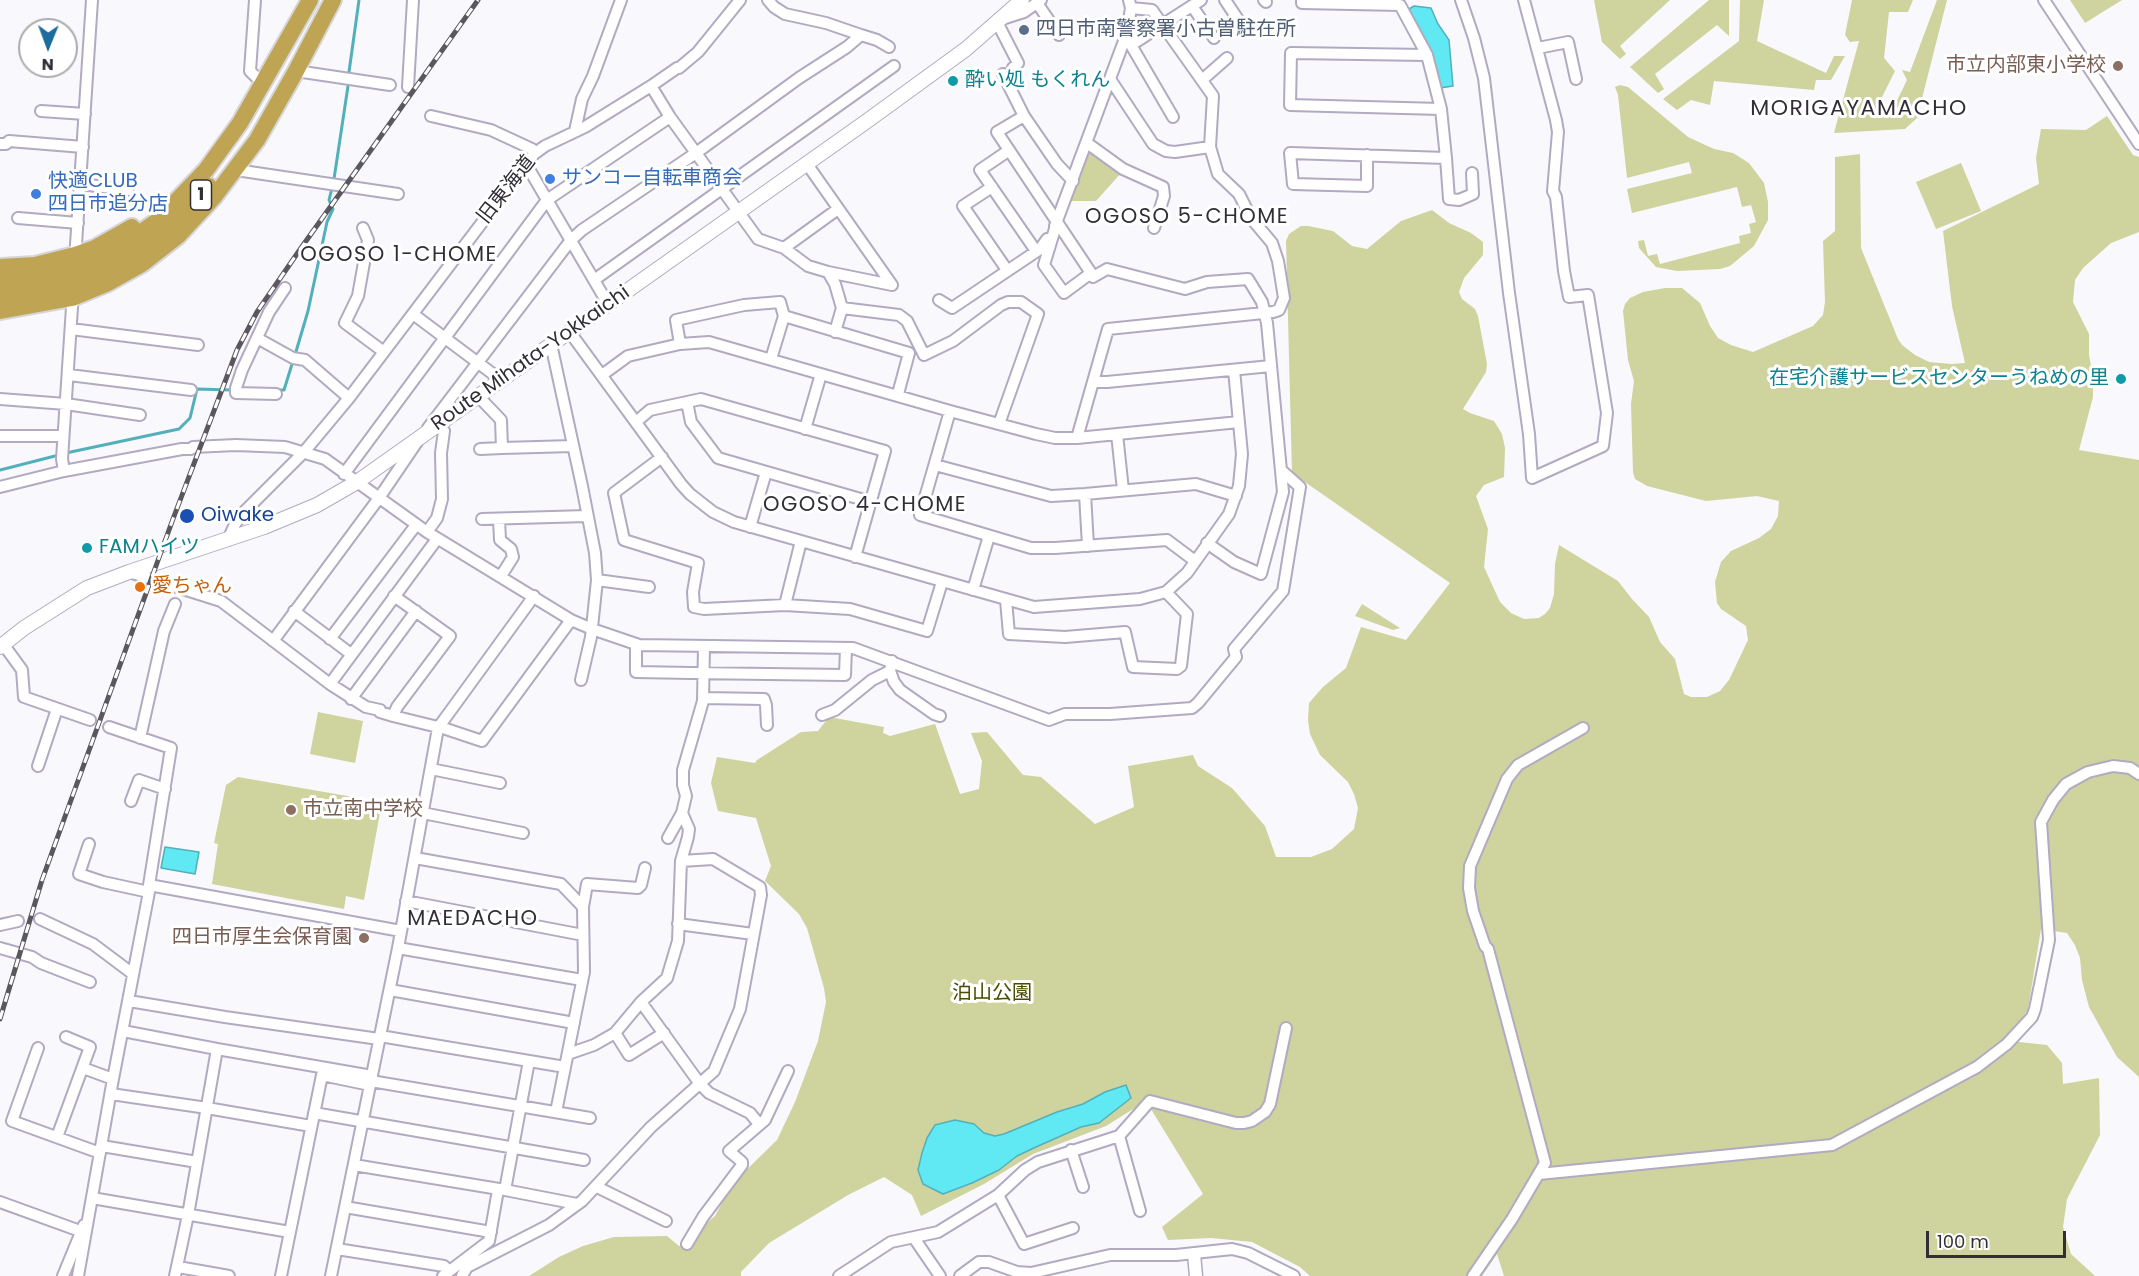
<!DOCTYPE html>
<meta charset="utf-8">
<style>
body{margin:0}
#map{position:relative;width:2139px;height:1276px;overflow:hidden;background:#f9f8fc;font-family:Poppins,sans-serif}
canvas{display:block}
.north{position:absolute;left:18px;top:18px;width:60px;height:60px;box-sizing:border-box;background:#fff;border:2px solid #adabaf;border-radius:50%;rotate:181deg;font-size:16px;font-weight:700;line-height:24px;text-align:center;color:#322e37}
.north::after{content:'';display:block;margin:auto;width:21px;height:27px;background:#1a6d9e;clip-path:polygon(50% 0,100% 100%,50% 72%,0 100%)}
.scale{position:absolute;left:1926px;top:1231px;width:140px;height:27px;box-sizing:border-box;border:3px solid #322e37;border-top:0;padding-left:8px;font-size:18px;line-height:21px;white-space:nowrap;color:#322e37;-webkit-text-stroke:4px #fff;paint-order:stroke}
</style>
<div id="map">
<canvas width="2139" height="1276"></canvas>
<div class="north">N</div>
<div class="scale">100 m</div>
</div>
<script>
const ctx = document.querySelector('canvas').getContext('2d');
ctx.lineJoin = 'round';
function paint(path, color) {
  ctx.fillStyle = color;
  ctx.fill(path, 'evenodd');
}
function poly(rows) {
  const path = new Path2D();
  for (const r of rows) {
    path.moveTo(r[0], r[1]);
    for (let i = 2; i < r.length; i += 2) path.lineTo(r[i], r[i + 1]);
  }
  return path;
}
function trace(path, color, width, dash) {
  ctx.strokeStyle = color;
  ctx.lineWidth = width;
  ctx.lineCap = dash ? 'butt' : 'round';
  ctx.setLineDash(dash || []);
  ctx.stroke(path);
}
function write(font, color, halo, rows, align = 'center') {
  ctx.font = font + ' Poppins,"Noto Sans JP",sans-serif';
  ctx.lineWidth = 6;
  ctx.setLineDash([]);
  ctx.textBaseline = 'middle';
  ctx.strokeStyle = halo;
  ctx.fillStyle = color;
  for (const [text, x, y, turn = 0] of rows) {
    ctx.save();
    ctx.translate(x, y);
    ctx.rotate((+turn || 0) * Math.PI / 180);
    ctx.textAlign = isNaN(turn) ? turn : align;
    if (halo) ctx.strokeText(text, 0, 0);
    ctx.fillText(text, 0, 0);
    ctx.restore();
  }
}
paint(poly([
 [1594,0,1670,0,1620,46,1626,54,1620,59,1602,42],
 [1709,0,1729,0,1729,36,1717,25,1655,74,1664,89,1658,93,1630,67],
 [1740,0,1764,0,1757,41,1826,73,1834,56,1845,56,1831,80,1816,80,1814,90,1714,81,1710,105,1691,100,1677,110,1663,99,1739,41],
 [1852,0,1913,0,1908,12,1889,12,1884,58,1895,71,1876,109,1890,115,1907,80,1902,70,1910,72,1937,0,1947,0,1917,118,1905,129,1834,133,1859,41,1850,42,1845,35],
 [2070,0,2122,0,2085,23],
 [1620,85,1628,87,1688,137,1714,149,1733,153,1749,163,1764,183,1768,202,1768,220,1754,246,1730,266,1720,269,1677,271,1656,267,1639,248,1638,241,1644,240,1648,256,1657,254,1660,264,1740,243,1739,236,1751,233,1749,224,1756,222,1751,205,1742,207,1737,187,1632,213,1627,189,1692,173,1689,162,1627,178,1618,95,1615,87],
 [2107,116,2133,155,2139,157,2139,232,2111,243,2083,268,2075,280,2073,302,2089,334,2089,355,2093,377,2093,397,2079,450,2139,460,2139,1077,2117,1057,2089,1007,2082,980,2080,958,2075,945,2067,933,2041,929,2028,1009,2010,1041,2047,1045,2062,1063,2063,1084,2099,1078,2100,1135,2067,1199,2063,1227,2071,1254,2095,1276,1504,1276,1497,1254,1482,1276,1310,1276,1300,1267,1252,1242,1211,1238,1168,1240,1162,1227,1203,1194,1146,1101,1106,1126,1033,1154,984,1184,921,1216,912,1195,884,1177,848,1195,769,1243,741,1272,741,1276,529,1276,559,1257,583,1246,614,1237,667,1236,679,1246,715,1216,732,1184,777,1140,795,1102,818,1041,826,1002,824,988,807,928,799,914,765,881,771,866,756,818,718,811,711,783,717,757,755,763,757,760,801,732,818,731,829,717,884,727,883,733,890,736,935,724,960,794,979,789,982,761,971,733,987,732,1023,775,1041,777,1095,824,1134,807,1128,766,1193,755,1198,766,1232,788,1265,826,1276,857,1311,857,1332,849,1354,829,1358,808,1354,794,1348,782,1320,755,1310,734,1308,720,1309,703,1323,687,1346,668,1361,627,1406,640,1450,583,1292,473,1286,241,1289,234,1301,226,1308,226,1333,231,1352,246,1367,249,1401,221,1432,210,1449,223,1471,233,1483,242,1483,255,1464,278,1459,292,1462,299,1475,309,1478,316,1487,364,1486,372,1463,409,1470,413,1494,421,1502,434,1505,448,1504,477,1484,485,1476,496,1488,529,1484,567,1500,602,1511,613,1524,619,1539,618,1545,614,1550,608,1554,594,1555,564,1559,545,1618,581,1632,599,1649,617,1660,642,1675,659,1684,694,1691,697,1707,697,1720,691,1729,680,1748,640,1746,626,1721,609,1717,603,1715,582,1721,562,1731,551,1759,538,1771,529,1778,516,1779,501,1757,496,1706,501,1647,486,1635,479,1633,472,1631,404,1634,381,1628,360,1623,311,1625,304,1630,298,1643,292,1665,288,1682,288,1700,303,1710,326,1718,338,1731,345,1753,352,1813,326,1823,315,1825,302,1823,241,1835,231,1835,157,1860,154,1861,248,1898,339,1902,345,1915,355,1929,362,1952,364,1965,363,1952,306,1943,231,2039,184,2036,158,2041,129,2086,130],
 [1089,147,1122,172,1096,201,1067,201],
 [1961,163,1981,211,1936,229,1916,182],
 [1362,604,1400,628,1393,630,1355,616],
 [318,712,363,721,355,763,310,754],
 [238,777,382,802,364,900,346,896,344,909,212,884,218,844,214,843,226,785]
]), '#cfd39d');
const water = poly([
 [1414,6,1431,8,1438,24,1449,40,1453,86,1440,88,1432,52,1409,9,1414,6],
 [165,847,199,852,195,874,161,868,165,847],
 [1126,1085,1131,1098,1099,1123,1081,1127,1036,1147,1017,1156,999,1170,972,1183,943,1194,923,1184,918,1170,922,1153,927,1138,935,1125,955,1120,974,1124,984,1133,995,1136,1004,1134,1057,1112,1083,1104,1105,1092,1126,1085]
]);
paint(water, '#60e8f3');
trace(water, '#52b0bb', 1.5);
trace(poly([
 [349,72,359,0],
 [334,179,348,86],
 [295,355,308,311,327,222,333,209,329,200,332,188],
 [276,390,284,390,293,361],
 [66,453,179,429,190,418,197,389,231,390],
 [0,470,59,455]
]), '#52b0bb', 3);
const minor = poly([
 [255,0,250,71,256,77],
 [768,0,774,7,785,14,826,23,861,35],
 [1225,0,1239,21],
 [1264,0,1266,2],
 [1302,0,1302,3,1400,5,1427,55,1441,109,1446,158,1290,153,1293,184,1367,186,1367,155],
 [1461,0,1474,38,1484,78,1509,293,1529,434,1532,478,1603,446,1607,413,1588,295,1569,297,1564,271,1556,197,1553,191,1558,132,1556,120,1524,0],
 [2044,0,2139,144],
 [1037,3,1059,35],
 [1192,6,1214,38],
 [1002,19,1024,12,1041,0],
 [997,22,1018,63,1013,68,1009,76,1013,82],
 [1538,48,1568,42,1576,79],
 [1427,55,1291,53,1290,105,1441,109],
 [296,71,390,85],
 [1003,74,1024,116,1057,164,1073,181],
 [1110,79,1153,144,1166,151,1175,152,1210,147],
 [1202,80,1227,58],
 [651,86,670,117,758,239,784,248,808,266,828,272,892,285],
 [408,87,413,0],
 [41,111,85,114],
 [431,116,491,130,532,149,534,154],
 [1024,116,997,132,1091,273],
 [1173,117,1131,45,1201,0],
 [575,131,582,99,593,76,621,0],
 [1087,143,1123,169,1163,187,1164,196,1154,228],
 [0,144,6,144,9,141,83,147],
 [1008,151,980,170,1036,251],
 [1446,158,1449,199,1459,200,1473,194,1472,173],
 [526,164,608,304],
 [807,164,892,285],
 [236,170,398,194],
 [81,184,128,190],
 [992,187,963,206,1007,270],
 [18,218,78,223],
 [1057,222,1044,265,1064,293,1091,273,1093,277,1107,269,1185,289,1207,282,1248,279,1262,302,1267,323,1283,492,1261,574,1234,562,1207,543],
 [1055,226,1127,33,1131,8,1129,0],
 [363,228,368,240,358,296,345,323,384,352],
 [784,248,838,209],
 [75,260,92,0],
 [828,272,835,284,842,308],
 [594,280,894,66],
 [939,300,952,308,1040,249,1047,239],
 [413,314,501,380],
 [784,316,909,353,898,394],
 [71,329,198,345],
 [569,331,681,484,690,494,713,512,734,522,1034,607,1140,599,1166,592,1187,573,1229,514,1239,486,1242,454,1234,370],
 [835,332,842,308,899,315,907,321,924,355,953,341,1001,305,1008,302,1021,302,1038,314,999,424],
 [257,338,293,358,305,360,349,398],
 [551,344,582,486,595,553,597,580,591,637,581,680],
 [680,344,676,320,744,305,780,302,784,316,771,359],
 [69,375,191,390],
 [602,375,628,356,680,344,709,342,950,411,1036,434,1055,438,1077,438,1239,422],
 [1093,382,1107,382,1271,366],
 [276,394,236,393,236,388,242,370,269,312,285,288],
 [479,397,501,420,502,448,573,446],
 [0,399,66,404,140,415],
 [687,402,691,422,718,458,871,502],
 [950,411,920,515,1031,548,1055,548,1167,540,1195,561],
 [636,422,650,410,701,399,885,451,855,557],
 [428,428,571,240,582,230,696,153,799,78,847,47,861,35,877,40,889,47],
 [805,429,821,374],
 [1117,434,1123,490],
 [0,436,63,436],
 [1077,438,1108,329,1273,312,1279,310,1284,298,1278,261,1272,243,1251,218,1239,194,1218,174,1210,147,1213,96,1152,10,1131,8],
 [480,449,502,448],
 [662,457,614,493,624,540,698,563,693,592,694,607,704,609,785,605,850,609,927,631,942,582],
 [935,465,1051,496,1085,494,1196,484,1236,496],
 [64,471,62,459,73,292],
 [344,474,547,200,670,117],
 [0,487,64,471,182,449,191,449,193,447,236,445,285,447,325,459,427,532,571,620,592,629,639,645,853,648,1049,720,1065,714,1110,714,1192,708,1198,703,1236,657,1234,649,1283,591,1300,487,1281,470],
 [1085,494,1088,546],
 [482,519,587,516],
 [499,519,500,540,511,549,513,557,501,576],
 [750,527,766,472],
 [427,532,437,518,442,499,441,453,444,431,437,427],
 [228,540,235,524,243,513,304,452,349,398,534,154,545,146,585,127,651,86,677,68,679,68,698,52,740,0],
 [129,572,221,601,330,684,366,707,380,710,380,712,393,716,446,729,482,741,571,620],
 [597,580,649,587],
 [973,590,989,536],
 [1006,600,1009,634,1065,637,1125,632,1133,667,1177,669,1181,666,1187,614,1166,592],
 [785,605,801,541],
 [294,611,351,654],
 [330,639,416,525],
 [273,641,379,498,417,442],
 [3,644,22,670,24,697,90,720],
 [636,644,636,672,691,673,845,675,846,648],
 [890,671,894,682,900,690,934,714,940,716],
 [330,684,437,539],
 [703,698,764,699,766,705,767,725],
 [351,699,416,611],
 [822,715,835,710,872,680,890,671,892,661],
 [393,716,397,707,450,636,394,596],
 [140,738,164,631,175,604],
 [38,766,57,709],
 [431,769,500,783],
 [131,801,139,780,165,789],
 [423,813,523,833],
 [668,838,682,813],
 [89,844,79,874,103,882,149,892],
 [415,858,561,884,583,907,584,972,556,1112],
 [149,885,401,931],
 [406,901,583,935],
 [583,907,587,884,638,888,641,885,645,868],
 [40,919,93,944,133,974],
 [678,924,753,934],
 [0,925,18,921],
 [0,948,32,957,41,963,90,982],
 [398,948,582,980],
 [390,990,574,1023],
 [129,1001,225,1017,379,1039],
 [641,1002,700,1084,709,1093,750,1113,759,1124],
 [123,1031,217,1049,188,1215,175,1276],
 [615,1033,629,1055,664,1033],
 [380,1036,565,1067],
 [38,1048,12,1121,100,1153],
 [217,1049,372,1076],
 [568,1054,594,1045,615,1033,641,1002,667,978,678,941,681,861,688,837,689,829,682,813,686,796,683,785,683,770,703,701,704,646],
 [83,1068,113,1079],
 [371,1081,590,1118],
 [111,1094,207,1108,311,1126],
 [314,1113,584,1160],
 [1119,1136,1140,1211],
 [57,1137,90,1047,66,1037],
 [102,1146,197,1162],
 [1071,1150,1083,1187],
 [354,1165,505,1190,529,1061],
 [1539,1174,1832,1145,1977,1067,2007,1044,2032,1017,2035,1009,2049,940,2041,822,2053,800,2066,784,2088,772,2113,766,2130,768,2139,774],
 [597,1187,666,1221],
 [505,1190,577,1204],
 [998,1195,1024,1244,1073,1228],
 [92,1198,290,1232],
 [0,1202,80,1231],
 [345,1207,491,1232],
 [914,1238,940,1276],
 [687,1244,703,1217,742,1165,742,1162,729,1151,765,1120,788,1071],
 [337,1249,444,1266,449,1271],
 [178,1267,229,1276],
 [63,1276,84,1225],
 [78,1276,113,1079,149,892,149,885,171,748,109,727],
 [281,1276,322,1075,370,1085],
 [331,1276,398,948,438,728,534,596],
 [443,1276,489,1241,498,1190],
 [462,1276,467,1267,549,1225,582,1201,651,1127,714,1071,740,1009,761,895,760,887,713,859,681,861],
 [839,1276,891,1242,938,1232,998,1195,1025,1170,1038,1162,1119,1136,1150,1101,1236,1123,1244,1123,1252,1121,1265,1112,1270,1104,1286,1028],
 [960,1276,979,1262,989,1262,1017,1272,1031,1273,1110,1255,1176,1255,1232,1249,1248,1253,1294,1276],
 [1473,1276,1512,1219,1545,1163,1488,949,1485,946,1473,911,1469,888,1470,866,1507,779,1518,765,1583,728]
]);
const tertiary = poly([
 [1194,1254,1196,1276]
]);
const secondary = poly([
 [0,647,24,628,87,588,129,572,264,527,317,505,357,482,867,121,966,49,1022,0]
]);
const trunk = poly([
 [0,267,35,265,75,255,95,248,132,227],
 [0,283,28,279,84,266,113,252,157,221,206,170,240,123,310,0],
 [0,297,44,291,71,285,104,271,156,239,179,218,209,186],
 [0,311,72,298,108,283,142,264,178,236,214,197,257,140,296,71,333,0]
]);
trace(minor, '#b2aac0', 14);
trace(tertiary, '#b2aac0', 15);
trace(secondary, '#b2aac0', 16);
trace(trunk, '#d6d5d7', 20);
trace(minor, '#fff', 10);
trace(tertiary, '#fff', 12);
trace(secondary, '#fff', 14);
trace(trunk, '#bea453', 16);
const rail = poly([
 [0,1019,42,880,173,519,237,350,257,312,301,248,478,0]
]);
trace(rail, '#5b575f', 5);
trace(rail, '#fff', 3, [9]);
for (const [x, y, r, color] of [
 [1024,30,6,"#5c6f8a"],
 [2118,66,6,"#8d6e63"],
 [953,81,6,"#0f9aa8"],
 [550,179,6,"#3f7fe0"],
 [36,194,6,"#3f7fe0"],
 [2121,379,6,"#0f9aa8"],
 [187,516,8,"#1a4fb4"],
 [87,548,6,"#0f9aa8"],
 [140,587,6,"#e8710a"],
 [291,810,6,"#8d6e63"],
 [364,938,6,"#8d6e63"]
]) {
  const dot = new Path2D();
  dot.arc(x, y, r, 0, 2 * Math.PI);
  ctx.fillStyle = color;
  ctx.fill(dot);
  trace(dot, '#fff', 2);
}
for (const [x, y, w] of [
 [201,195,21]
]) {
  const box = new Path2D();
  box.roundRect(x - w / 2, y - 15, w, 30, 4.5);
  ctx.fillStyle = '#fff';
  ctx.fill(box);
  trace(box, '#322e37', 1.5);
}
write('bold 18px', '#322e37', null, [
 ["1",201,195]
]);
write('20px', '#4e5e75', '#fff', [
 ["四日市南警察署小古曽駐在所",1036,30]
], 'left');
write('20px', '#785e54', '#fff', [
 ["市立内部東小学校",2106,66],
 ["市立南中学校",303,810,"left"],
 ["四日市厚生会保育園",352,938]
], 'right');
write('20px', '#0d838f', '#fff', [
 ["酔い処 もくれん",965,81],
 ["在宅介護サービスセンターうねめの里",2109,379,"right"],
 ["FAMハイツ",99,548]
], 'left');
write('20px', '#366cbe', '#fff', [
 ["サンコー自転車商会",562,179],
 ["快適CLUB",48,182],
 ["四日市追分店",48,205]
], 'left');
write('20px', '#322e37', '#fff', [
 ["旧東海道",507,190,-52],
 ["Route Mihata-Yokkaichi",531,359,-35]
]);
write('20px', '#164399', '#fff', [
 ["Oiwake",201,516]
], 'left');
write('20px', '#c56008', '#fff', [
 ["愛ちゃん",152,587]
], 'left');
write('20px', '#4a4c00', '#fff', [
 ["泊山公園",992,994]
]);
ctx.letterSpacing = '1.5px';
write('21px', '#322e37', '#fff', [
 ["OGOSO 5-CHOME",1187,218],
 ["OGOSO 1-CHOME",399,256],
 ["OGOSO 4-CHOME",865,506],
 ["MAEDACHO",473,920]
]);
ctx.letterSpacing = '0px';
ctx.letterSpacing = '1.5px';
write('22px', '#322e37', '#fff', [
 ["MORIGAYAMACHO",1859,109]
]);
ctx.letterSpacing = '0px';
</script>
